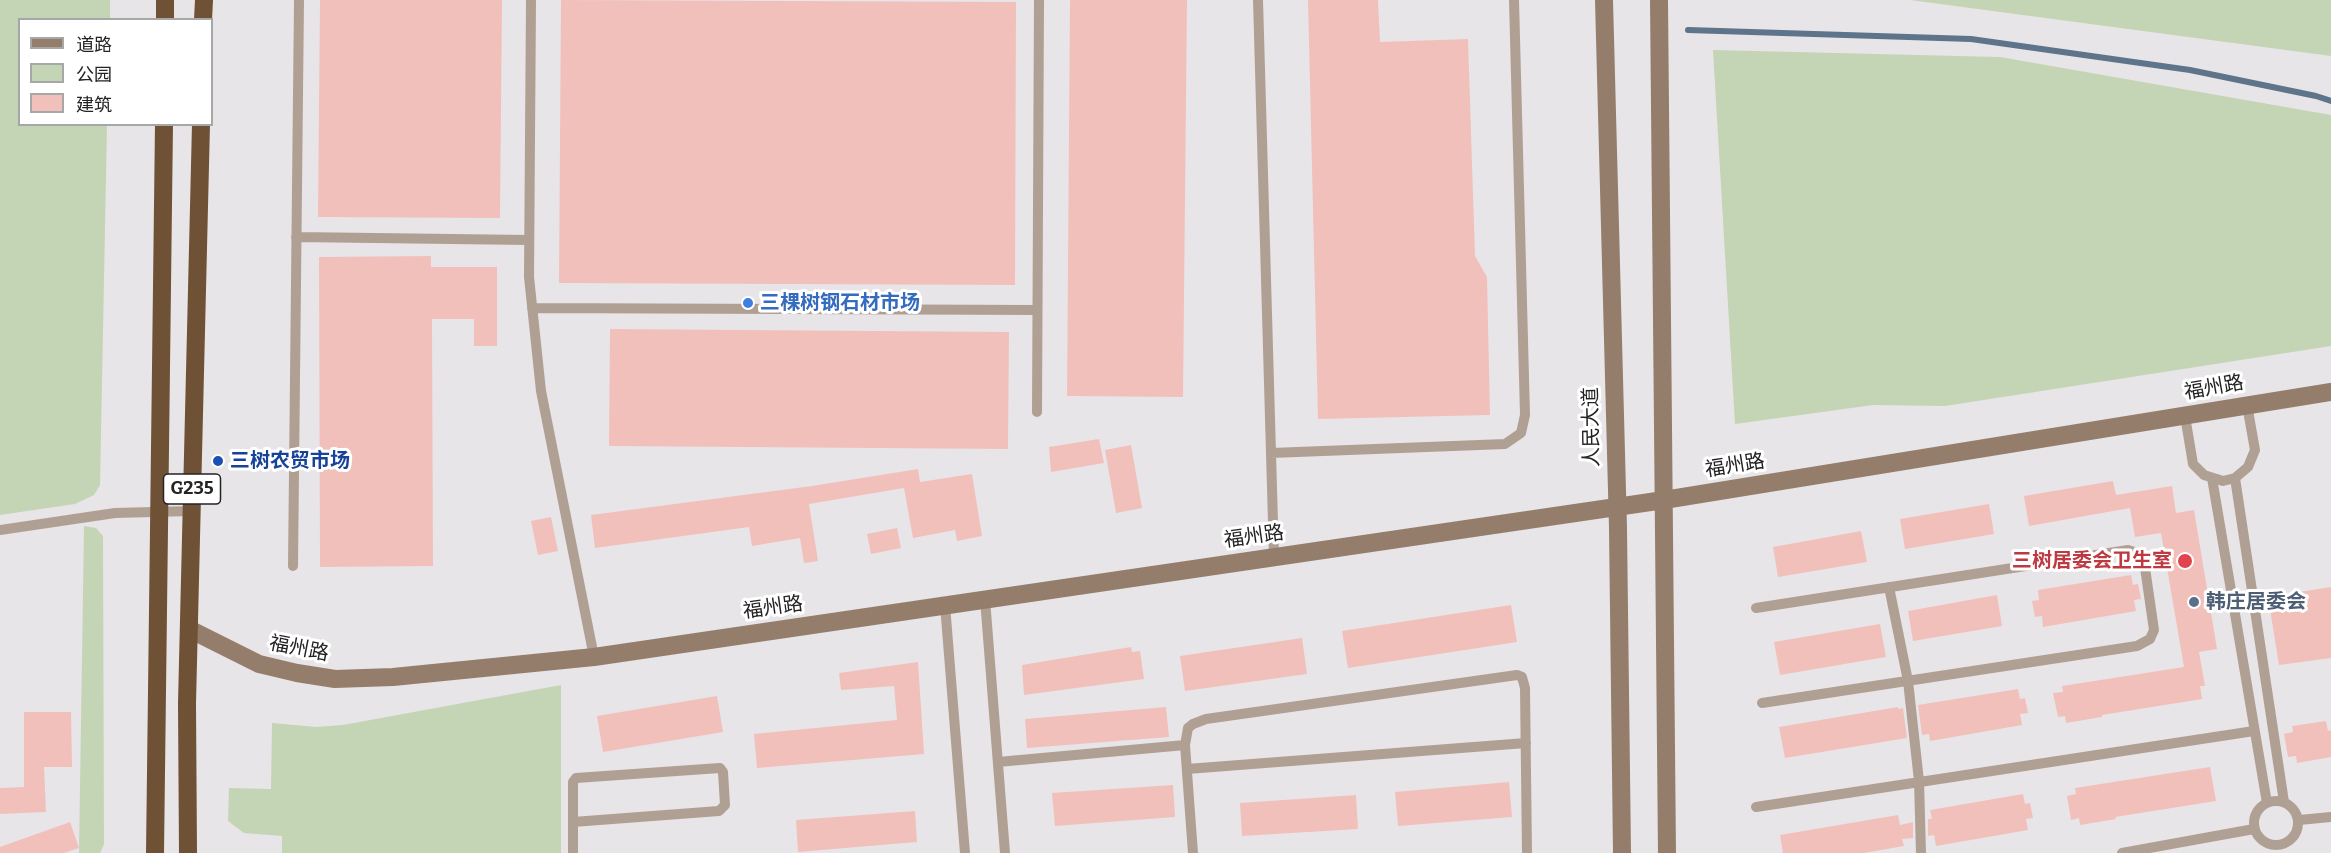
<!DOCTYPE html>
<meta charset="utf-8">
<style>
body{margin:0}
#map{position:relative;width:2331px;height:853px;overflow:hidden;background:#e8e5e8;font-family:Bitter,"Noto Sans SC",serif}
canvas{display:block}
.legend{position:absolute;left:18px;top:18px;width:195px;height:108px;box-sizing:border-box;background:#fff;border:2px solid #a7a7a7;margin:0;padding:8px 10px;list-style:none;font-size:18px;color:#242324}
.legend li{display:flex;align-items:center;gap:12px;height:30px}
.legend b{width:30px;border:2px solid #a7a7a7}
</style>
<div id="map">
<canvas width="2331" height="853"></canvas>
<ul class="legend">
<li><b style="height:8px;background:#947e6b"></b>道路</li>
<li><b style="height:16px;background:#c3d5b5"></b>公园</li>
<li><b style="height:16px;background:#f1c0bb"></b>建筑</li>
</ul>
</div>
<script>
const ctx = document.querySelector('canvas').getContext('2d');
ctx.lineJoin = 'round';
function paint(path, color) {
  ctx.fillStyle = color;
  ctx.fill(path, 'evenodd');
}
function poly(rows) {
  const path = new Path2D();
  for (const r of rows) {
    if (r.length === 3) {
      path.moveTo(r[0] + r[2], r[1]);
      path.arc(r[0], r[1], r[2], 0, 2 * Math.PI);
      continue;
    }
    path.moveTo(r[0], r[1]);
    for (let i = 2; i < r.length; i += 2) path.lineTo(r[i], r[i + 1]);
  }
  return path;
}
function trace(path, color, width, dash) {
  ctx.strokeStyle = color;
  ctx.lineWidth = width;
  ctx.lineCap = dash ? 'butt' : 'round';
  ctx.setLineDash(dash || []);
  ctx.stroke(path);
}
function write(font, color, halo, rows, align = 'center') {
  ctx.font = font + ' Bitter,"Noto Sans SC",serif';
  ctx.lineWidth = 6;
  ctx.setLineDash([]);
  ctx.textBaseline = 'middle';
  ctx.strokeStyle = halo;
  ctx.fillStyle = color;
  for (const [text, x, y, turn = 0] of rows) {
    ctx.save();
    ctx.translate(x, y);
    ctx.rotate((+turn || 0) * Math.PI / 180);
    ctx.textAlign = isNaN(turn) ? turn : align;
    if (halo) ctx.strokeText(text, 0, 0);
    ctx.fillText(text, 0, 0);
    ctx.restore();
  }
}
paint(poly([
 [0,0,110,0,110,19,20,20,20,124,107,125,100,485,94,495,75,504,0,515],
 [1910,0,2331,0,2331,56],
 [1713,50,2000,57,2331,115,2331,346,1945,406,1873,405,1735,424],
 [84,526,96,528,103,536,104,844,100,853,79,853],
 [561,685,561,853,282,853,282,836,244,833,228,821,229,788,271,789,272,723,316,727,343,725]
]), '#c3d5b5');
trace(poly([
 [1688,30,1971,39,2190,70,2316,96,2331,101]
]), '#5e748a', 6);
paint(poly([
 [320,0,502,0,500,218,318,217],
 [561,0,1016,2,1015,285,559,283],
 [1070,0,1187,0,1183,397,1067,396],
 [1308,0,1378,0,1380,42,1468,39,1475,256,1487,277,1490,415,1318,419],
 [431,256,431,267,497,267,497,346,474,346,474,319,432,319,433,566,320,567,319,257],
 [610,329,1009,332,1008,449,609,446],
 [1099,439,1104,463,1051,472,1049,447],
 [1131,445,1142,508,1116,513,1105,450],
 [918,469,920,482,972,474,982,536,957,541,955,530,913,538,904,488,809,504,818,561,804,563,800,538,752,546,749,527,595,548,591,515,812,486],
 [2113,481,2116,495,2172,486,2176,513,2194,510,2217,649,2199,652,2205,686,2200,686,2202,699,2102,715,2102,717,2066,723,2065,716,2058,717,2053,693,2063,692,2062,686,2184,667,2161,533,2135,537,2130,508,2029,526,2024,496],
 [1989,504,1994,534,1905,549,1900,519],
 [551,517,558,551,538,555,531,521],
 [897,528,901,548,871,554,867,534],
 [1861,531,1867,562,1778,577,1773,547],
 [2131,575,2133,585,2138,584,2141,599,2134,600,2136,611,2043,627,2042,616,2035,617,2032,601,2039,600,2038,590],
 [2331,587,2331,658,2279,665,2268,597],
 [1997,595,2002,626,1913,641,1908,611],
 [1511,605,1517,642,1348,668,1342,631],
 [1880,624,1886,657,1780,675,1774,642],
 [1302,638,1307,674,1185,691,1180,656],
 [1131,647,1132,652,1140,651,1144,679,1024,695,1022,665],
 [918,662,924,754,757,768,754,734,897,720,894,686,841,690,839,673],
 [2018,689,2020,699,2025,698,2028,713,2020,714,2022,725,1930,741,1929,734,1922,735,1918,705],
 [717,696,723,732,603,752,597,716],
 [1166,707,1169,737,1027,748,1025,719],
 [1898,707,1898,709,1903,708,1907,738,1785,758,1779,727],
 [24,712,71,712,72,767,44,767,46,812,0,814,0,788,24,787],
 [2326,721,2328,731,2331,730,2331,757,2297,763,2296,756,2288,757,2284,734,2293,732,2292,726],
 [2210,767,2216,801,2115,817,2116,819,2080,825,2079,818,2071,820,2067,796,2076,794,2075,788],
 [1509,782,1512,817,1398,826,1395,792],
 [1173,785,1175,817,1055,826,1052,793],
 [2023,794,2025,804,2030,803,2033,818,2026,819,2028,830,1936,846,1934,835,1928,836,1928,819,1932,819,1930,810],
 [1356,795,1358,829,1242,836,1240,803],
 [915,811,917,842,798,852,796,820],
 [1898,815,1900,825,1913,822,1913,838,1902,839,1904,846,1864,853,1783,853,1780,835],
 [70,822,79,848,64,853,0,853,0,847]
]), '#f1c0bb');
trace(poly([
 [531,0,529,277,541,391,594,657],
 [1258,0,1274,557],
 [296,237,529,240],
 [532,308,1037,310],
 [1037,412,1039,0],
 [2185,416,2193,464,2204,475,2223,481,2235,478,2248,467,2255,450,2247,405],
 [1271,453,1505,444,1521,433,1525,415,1514,0],
 [2212,478,2267,803],
 [2235,478,2284,802],
 [0,530,115,513,192,511],
 [293,566,299,0],
 [1889,587,1908,681,1919,781,1921,853],
 [985,599,1005,853],
 [945,605,965,853],
 [1756,608,2128,550,2138,553,2144,561,2154,630,2150,639,2137,646,1762,703],
 [998,762,1185,745],
 [1187,769,1526,743],
 [2276,823,22],
 [1756,807,2254,731],
 [2299,820,2331,817],
 [573,853,573,782,576,778,720,768,723,772,725,805,719,811,573,822],
 [1193,853,1185,745,1188,728,1193,724,1206,719,1517,675,1522,677,1525,688,1527,853],
 [2122,853,2254,829]
]), '#b0a093', 10);
trace(poly([
 [1604,0,1618,528,1622,853],
 [1659,0,1667,853],
 [189,629,259,664,297,673,335,679,393,677,594,657,1664,500,2331,392]
]), '#947e6b', 18);
trace(poly([
 [165,20,165,0],
 [203,20,204,0],
 [155,853,164,124],
 [188,853,187,703,201,124]
]), '#6f5135', 18);
for (const [x, y, r, color] of [
 [748,303,6,"#3f7fe0"],
 [218,461,6,"#1a4fb4"],
 [2185,561,8,"#e0444e"],
 [2194,602,6,"#5c6f8a"]
]) {
  const dot = new Path2D();
  dot.arc(x, y, r, 0, 2 * Math.PI);
  ctx.fillStyle = color;
  ctx.fill(dot);
  trace(dot, '#fff', 2);
}
for (const [x, y, w] of [
 [192,489,57]
]) {
  const box = new Path2D();
  box.roundRect(x - w / 2, y - 15, w, 30, 4.5);
  ctx.fillStyle = '#fff';
  ctx.fill(box);
  trace(box, '#242324', 1.5);
}
write('bold 18px', '#242324', null, [
 ["G235",192,489]
]);
write('bold 20px', '#366cbe', '#fff', [
 ["三棵树钢石材市场",760,303]
], 'left');
write('20px', '#242324', '#fff', [
 ["福州路",2214,388,-10],
 ["人民大道",1592,427,-91],
 ["福州路",1735,466,-9],
 ["福州路",1254,537,-8],
 ["福州路",773,608,-8],
 ["福州路",299,649,11]
]);
write('bold 20px', '#164399', '#fff', [
 ["三树农贸市场",230,461]
], 'left');
write('bold 20px', '#be3a42', '#fff', [
 ["三树居委会卫生室",2172,561]
], 'right');
write('bold 20px', '#4e5e75', '#fff', [
 ["韩庄居委会",2206,602]
], 'left');
</script>
